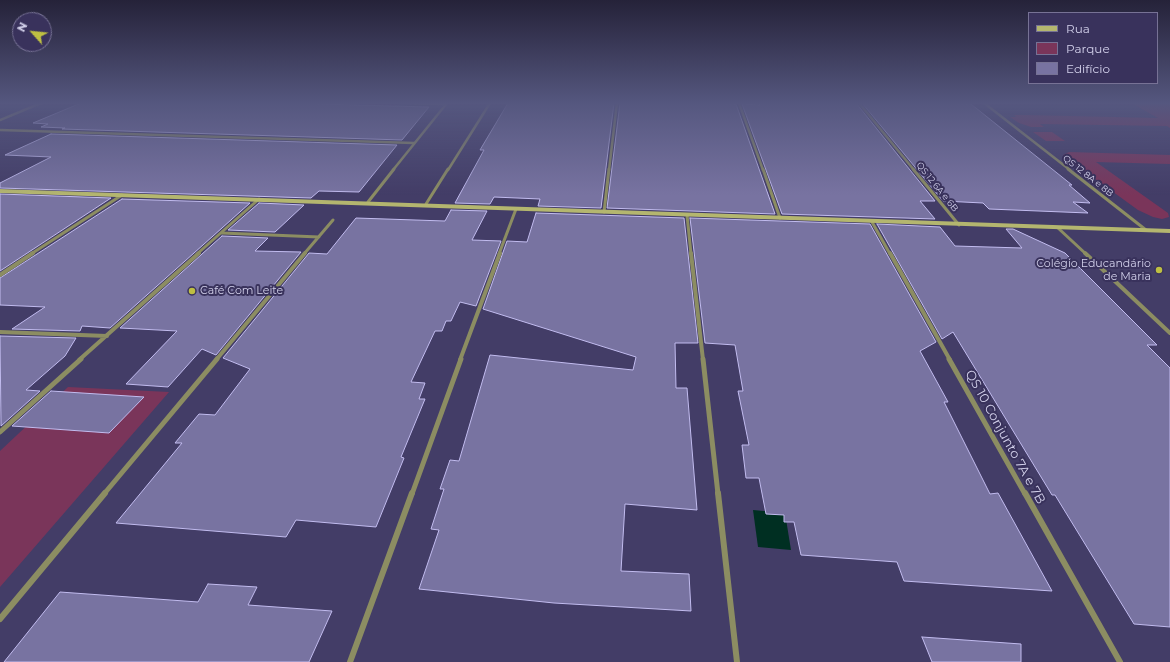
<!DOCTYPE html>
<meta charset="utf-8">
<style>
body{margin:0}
#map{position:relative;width:1170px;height:662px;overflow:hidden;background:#433d67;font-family:Montserrat,sans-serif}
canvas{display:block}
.legend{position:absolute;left:1028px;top:12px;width:130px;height:72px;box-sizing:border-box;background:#39325c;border:1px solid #777295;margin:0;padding:5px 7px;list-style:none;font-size:12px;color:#d3d1eb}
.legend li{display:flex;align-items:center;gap:8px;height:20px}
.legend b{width:20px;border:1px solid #777295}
.north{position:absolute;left:12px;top:12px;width:40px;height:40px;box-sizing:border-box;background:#39325c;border:1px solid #777295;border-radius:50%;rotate:297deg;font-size:11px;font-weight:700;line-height:16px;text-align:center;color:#d3d1eb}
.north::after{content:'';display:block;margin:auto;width:14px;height:18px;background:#bebf42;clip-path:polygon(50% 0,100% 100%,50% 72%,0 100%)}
</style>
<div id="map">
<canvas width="1170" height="662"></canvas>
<ul class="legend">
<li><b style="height:5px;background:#b4b66f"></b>Rua</li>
<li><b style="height:11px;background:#7a355a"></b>Parque</li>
<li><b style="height:11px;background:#7873a1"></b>Edifício</li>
</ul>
<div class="north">N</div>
</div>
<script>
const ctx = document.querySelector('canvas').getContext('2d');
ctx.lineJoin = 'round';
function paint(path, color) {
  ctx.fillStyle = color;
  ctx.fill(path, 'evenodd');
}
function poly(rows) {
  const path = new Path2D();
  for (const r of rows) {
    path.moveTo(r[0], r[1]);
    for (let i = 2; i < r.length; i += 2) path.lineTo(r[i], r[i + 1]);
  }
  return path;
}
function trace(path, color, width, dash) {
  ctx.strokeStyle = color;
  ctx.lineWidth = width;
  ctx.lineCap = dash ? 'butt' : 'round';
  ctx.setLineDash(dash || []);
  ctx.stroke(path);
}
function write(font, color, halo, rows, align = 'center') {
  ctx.font = font + ' Montserrat,sans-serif';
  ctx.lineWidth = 4;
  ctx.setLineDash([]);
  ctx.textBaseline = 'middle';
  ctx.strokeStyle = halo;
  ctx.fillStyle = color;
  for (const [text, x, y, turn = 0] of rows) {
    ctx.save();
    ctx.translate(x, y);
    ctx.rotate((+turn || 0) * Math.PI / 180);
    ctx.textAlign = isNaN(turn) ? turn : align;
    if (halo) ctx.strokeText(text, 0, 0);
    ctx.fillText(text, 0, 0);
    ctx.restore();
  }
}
paint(poly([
 [1131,103,1170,103,1170,128,1167,126,1040,124,1044,127,1031,127,1019,123,1010,117,1016,117,1014,115,1028,115,1158,118],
 [1033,132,1052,132,1065,141,1046,141],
 [1069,152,1170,155,1170,164,1096,162,1168,213,1169,217,1162,219,1153,217,1138,210,1065,157,1063,155],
 [68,387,169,392,0,587,0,451]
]), '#7a355a');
paint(poly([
 [753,510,785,513,791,550,758,547]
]), '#002f22');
const building = poly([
 [81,103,282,103,429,107,402,140,62,129,65,128,41,127,48,124,33,123,81,103],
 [508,103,614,103,601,208,538,206,540,199,494,197,490,204,455,203,484,150,480,150,508,103],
 [620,103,736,104,775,214,607,208,620,103],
 [759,103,856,103,935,201,920,201,935,219,782,214,742,104,760,105,759,103],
 [862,103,971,104,1072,185,1069,185,1090,203,1073,202,1088,213,989,209,983,203,943,201,862,103],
 [51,134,397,145,359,192,319,191,311,198,0,188,0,183,51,157,5,155,51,134],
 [0,194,111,198,0,271,0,194],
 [122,199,250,203,110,328,82,326,80,331,12,329,45,307,0,305,0,278,122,199],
 [259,203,304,205,275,232,228,230,259,203],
 [451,210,487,211,472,240,501,241,476,306,460,302,451,321,446,321,442,331,435,331,411,382,425,383,419,399,425,399,401,457,404,458,376,527,296,520,286,537,116,523,182,443,175,443,199,414,215,415,250,369,223,358,309,253,327,254,356,218,445,221,451,210],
 [536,213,684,218,698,343,675,343,676,388,687,388,697,510,625,504,621,571,689,574,691,611,554,603,419,589,439,530,431,529,444,489,440,489,450,460,459,461,490,355,633,370,636,357,483,309,507,241,527,242,536,213],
 [690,218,870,224,936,342,920,351,948,402,944,402,990,494,998,493,1052,591,904,581,897,562,801,555,794,522,784,522,784,515,766,514,759,478,746,478,742,445,749,445,738,391,743,391,735,345,705,343,690,218],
 [877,224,940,227,955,246,1022,248,1006,229,1013,229,1065,253,1157,345,1147,345,1170,368,1170,627,1134,624,1055,495,1052,495,953,332,942,339,877,224],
 [222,236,268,238,255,251,301,252,216,355,202,349,168,387,126,384,177,331,120,328,222,236],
 [0,336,76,338,65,356,26,390,40,391,1,426,0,336],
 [51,391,144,397,109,433,12,426,51,391],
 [208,584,257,587,248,605,332,611,309,662,4,662,60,592,198,602,208,584],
 [922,637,1021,644,1021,662,932,662,922,637]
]);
paint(building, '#7873a1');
trace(building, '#c2bcef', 1);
trace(poly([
 [398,103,445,104],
 [739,103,763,170],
 [859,103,914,170],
 [984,103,1070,170],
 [0,120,41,103],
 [0,130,414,143],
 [393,170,447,103],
 [448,170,490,103],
 [609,170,617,103]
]), '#8c8d62', 2.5);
trace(poly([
 [763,169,780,218],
 [913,169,959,225],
 [1068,169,1146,230],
 [368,202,394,169],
 [426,204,448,169],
 [604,212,609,169],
 [687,215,691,254],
 [872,222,890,254],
 [1058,228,1086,254],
 [222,233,319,237],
 [31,254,122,195],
 [197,254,259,199],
 [304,254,333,220],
 [499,254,516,209]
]), '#8c8d62', 3);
trace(poly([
 [691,253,703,360],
 [890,253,950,360],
 [1085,253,1170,333],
 [0,275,33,253],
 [0,332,107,336],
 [79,360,199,253],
 [216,360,305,253],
 [460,360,500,253]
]), '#8c8d62', 4);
trace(poly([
 [703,359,718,494],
 [949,359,1025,494],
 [0,432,81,359],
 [104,494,217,359],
 [412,494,461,359]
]), '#8c8d62', 5);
trace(poly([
 [718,493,737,662],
 [1025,493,1120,662],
 [0,619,105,493],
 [350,662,412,493]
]), '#8c8d62', 6);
paint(poly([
 [0,189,1170,229,1170,233,0,193,0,189]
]), '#b4b66f');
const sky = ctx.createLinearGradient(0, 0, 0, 195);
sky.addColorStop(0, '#252239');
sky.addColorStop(0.53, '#55577f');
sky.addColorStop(1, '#55577f00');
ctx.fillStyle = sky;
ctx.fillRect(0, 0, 1170, 195);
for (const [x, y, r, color] of [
 [1159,270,4,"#bebf42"],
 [192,291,4,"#bebf42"]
]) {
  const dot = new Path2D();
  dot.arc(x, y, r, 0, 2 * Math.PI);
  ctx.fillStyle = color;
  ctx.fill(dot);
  trace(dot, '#39325c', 1.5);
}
write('9px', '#d3d1eb', '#39325c', [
 ["QS 12 8A e 8B",1088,176,38],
 ["QS 12 6A e 6B",937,187,51]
]);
write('11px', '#d3d1eb', '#39325c', [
 ["Colégio Educandário",1151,264],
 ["de Maria",1151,277],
 ["Café Com Leite",200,291,"left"]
], 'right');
write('13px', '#d3d1eb', '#39325c', [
 ["QS 10 Conjunto 7A e 7B",1005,437,61]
]);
</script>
